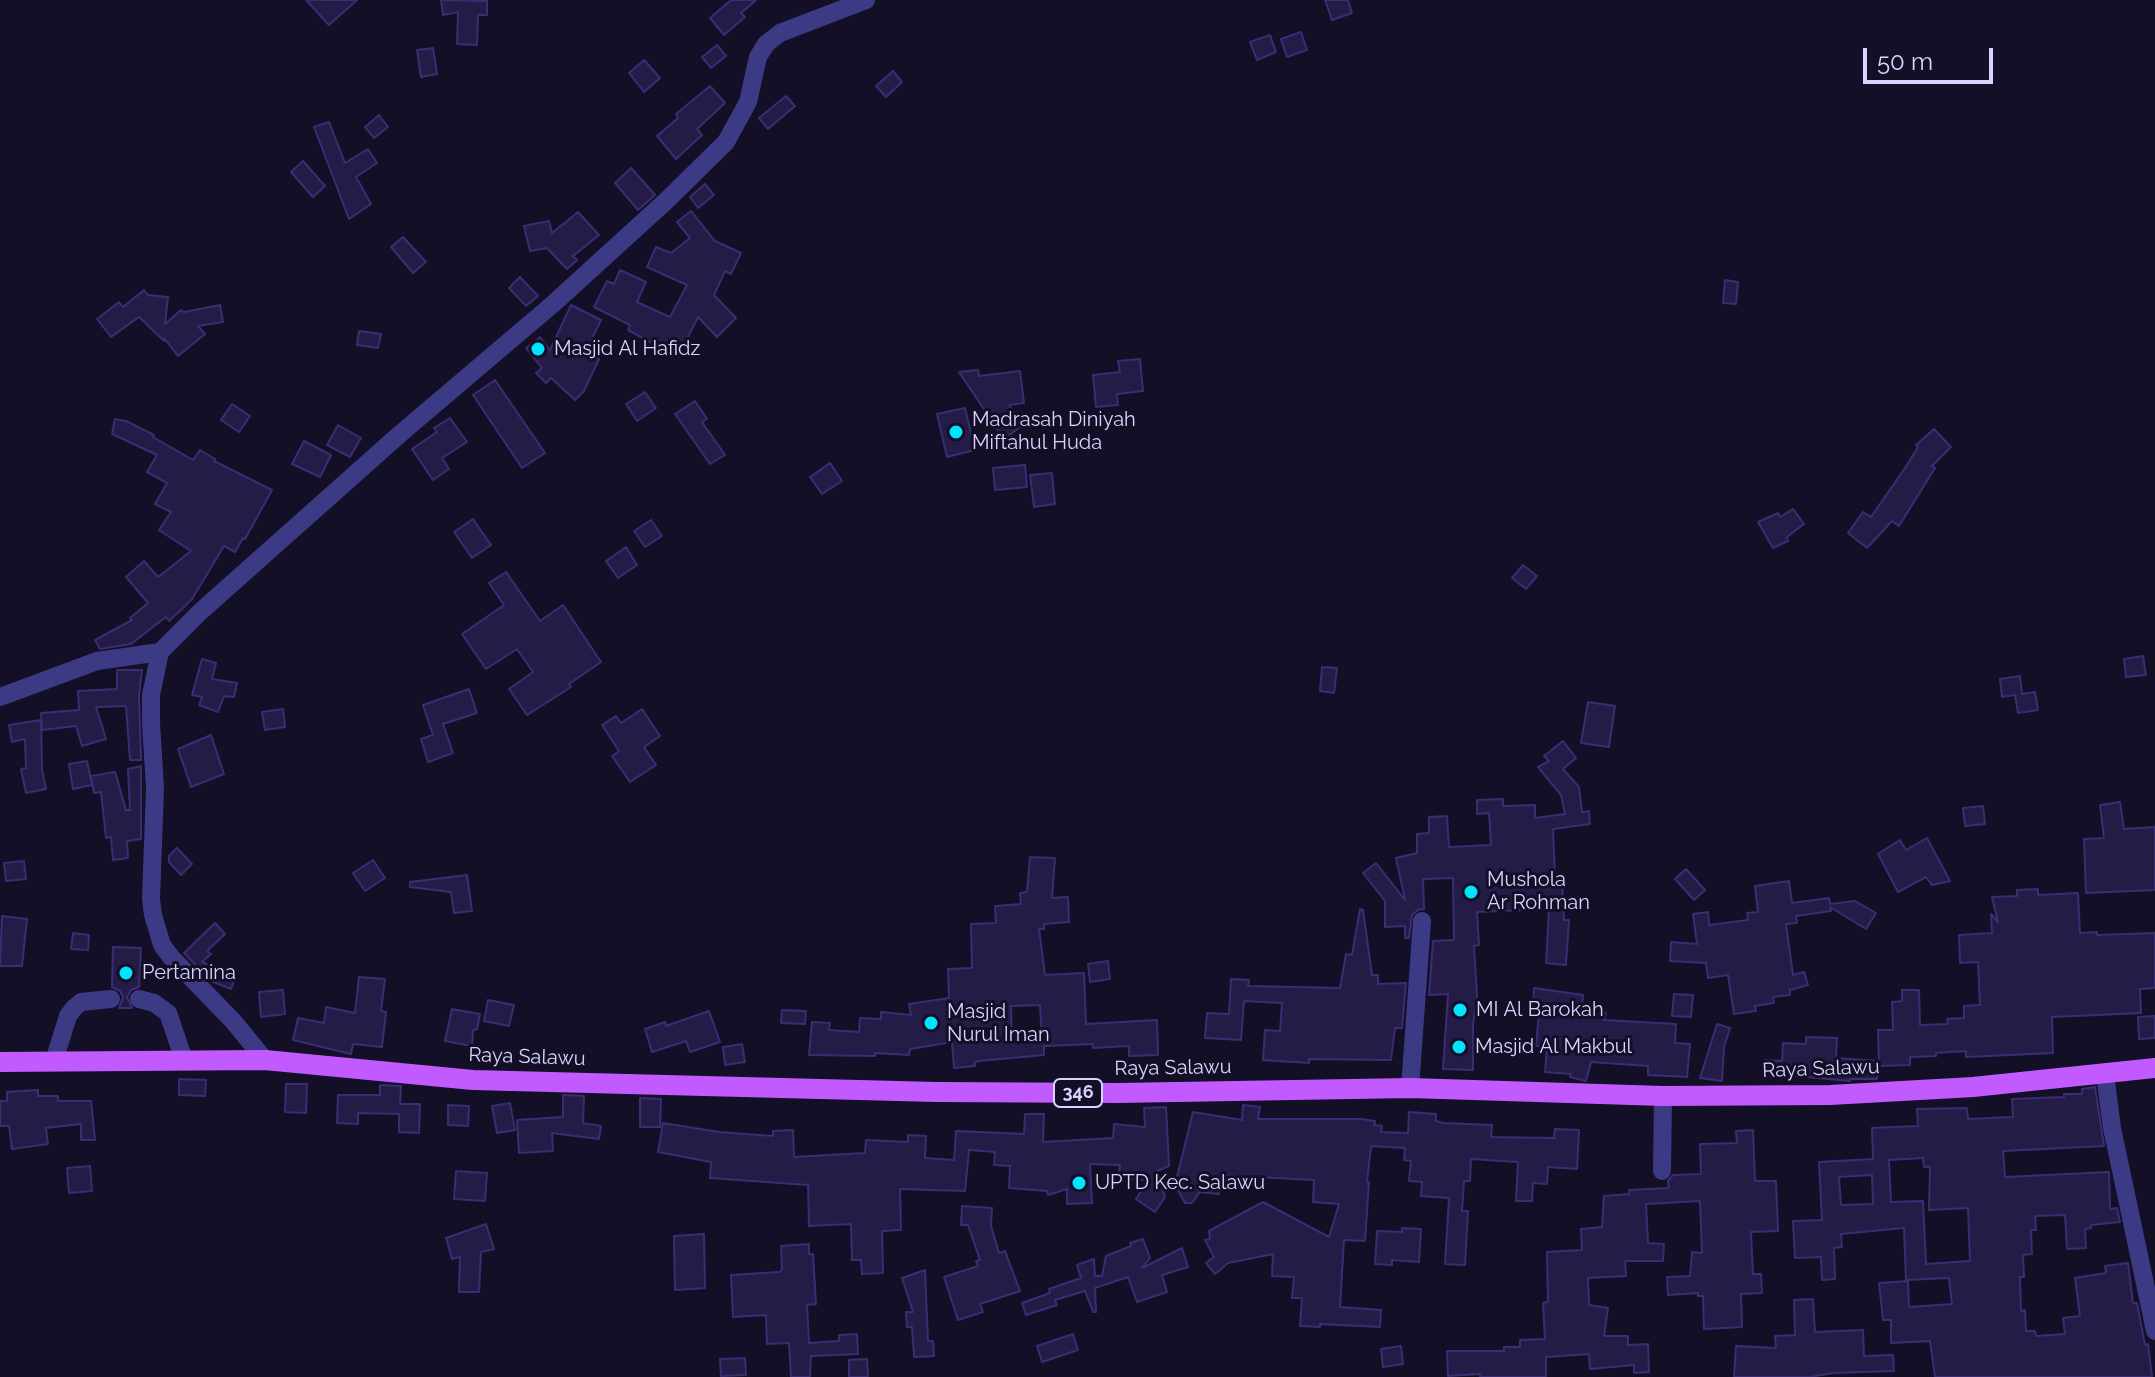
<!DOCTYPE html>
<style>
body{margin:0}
#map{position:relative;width:2155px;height:1377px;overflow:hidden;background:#130f26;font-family:Raleway,sans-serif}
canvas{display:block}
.scale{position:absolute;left:1863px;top:48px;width:130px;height:36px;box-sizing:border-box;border:4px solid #d9d4ff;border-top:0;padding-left:10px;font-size:24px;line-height:28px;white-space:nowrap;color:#d9d4ff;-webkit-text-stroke:6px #130f26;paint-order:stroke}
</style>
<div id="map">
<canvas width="2155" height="1377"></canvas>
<div class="scale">50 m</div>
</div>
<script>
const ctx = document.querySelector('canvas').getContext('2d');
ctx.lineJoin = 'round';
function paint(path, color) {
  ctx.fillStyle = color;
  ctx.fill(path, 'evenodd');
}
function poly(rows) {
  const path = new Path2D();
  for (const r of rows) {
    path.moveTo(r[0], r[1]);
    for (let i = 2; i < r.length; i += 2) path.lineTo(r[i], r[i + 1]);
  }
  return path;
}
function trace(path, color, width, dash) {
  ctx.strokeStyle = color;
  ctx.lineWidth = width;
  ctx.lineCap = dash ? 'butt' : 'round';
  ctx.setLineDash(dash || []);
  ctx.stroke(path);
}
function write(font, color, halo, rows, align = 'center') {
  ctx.font = font + ' Raleway,sans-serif';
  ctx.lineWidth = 6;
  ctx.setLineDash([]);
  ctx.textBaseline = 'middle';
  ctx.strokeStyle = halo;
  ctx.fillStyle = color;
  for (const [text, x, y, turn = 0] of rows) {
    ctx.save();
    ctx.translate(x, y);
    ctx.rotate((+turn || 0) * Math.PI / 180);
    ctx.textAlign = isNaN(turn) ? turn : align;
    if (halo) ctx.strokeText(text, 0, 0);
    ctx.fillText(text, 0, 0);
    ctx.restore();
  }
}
const building = poly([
 [306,0,357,0,329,25,306,0],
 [441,0,487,1,487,15,478,15,477,45,457,44,458,12,443,15,441,0],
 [731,0,756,0,741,13,745,17,724,35,710,18,731,0],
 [1325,0,1348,0,1352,13,1332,20,1325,0],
 [1301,32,1307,50,1287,57,1281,39,1301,32],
 [1270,35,1276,52,1257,60,1250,42,1270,35],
 [717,45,726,56,711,68,702,57,717,45],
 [433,48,437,74,421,77,417,50,433,48],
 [644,60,660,78,644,92,629,73,644,60],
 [893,71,902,82,886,97,876,86,893,71],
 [710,86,725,103,697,129,702,135,676,159,657,136,678,118,676,114,710,86],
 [786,96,795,106,768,129,759,118,786,96],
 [379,115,388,127,374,138,365,127,379,115],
 [329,122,345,163,368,149,377,163,356,177,371,204,349,219,314,127,329,122],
 [303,161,325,186,313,197,291,172,303,161],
 [631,168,655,195,638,210,615,183,631,168],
 [705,184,714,195,698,208,690,197,705,184],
 [691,211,715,241,741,253,731,274,725,271,714,295,736,318,717,337,698,317,678,357,628,330,630,325,594,307,607,281,614,284,620,270,646,282,637,302,670,317,687,285,647,267,656,247,671,253,690,238,677,222,691,211],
 [578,212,599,235,573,256,577,260,567,269,547,248,530,251,524,226,549,221,552,233,578,212],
 [403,237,426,262,413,273,391,247,403,237],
 [520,277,538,296,526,306,509,288,520,277],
 [1725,280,1738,282,1736,304,1723,303,1725,280],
 [144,290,148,295,168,297,165,324,181,310,184,312,220,305,223,322,198,326,205,334,178,356,164,338,164,341,139,317,111,337,97,319,119,302,123,307,144,290],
 [571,305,601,320,585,353,599,359,584,391,575,400,551,378,546,383,536,373,542,368,526,348,540,337,550,350,571,305],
 [359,331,381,334,378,348,357,345,359,331],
 [1140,359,1143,391,1117,394,1118,405,1096,407,1093,375,1120,372,1118,361,1140,359],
 [978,370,979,376,1020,371,1024,403,1009,405,1023,425,1004,439,959,372,978,370],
 [495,380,545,453,522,468,473,395,495,380],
 [645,392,656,408,637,421,626,404,645,392],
 [695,401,707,419,702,422,725,455,710,464,675,414,695,401],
 [232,404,250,416,239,432,221,420,232,404],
 [965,408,975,450,947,457,937,414,965,408],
 [450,418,467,442,442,458,449,469,433,480,412,449,437,432,434,428,450,418],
 [115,419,126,421,154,435,153,437,193,460,200,450,215,459,214,461,272,490,245,539,243,538,235,552,224,546,192,599,181,610,169,621,166,617,131,644,100,649,95,640,132,620,130,618,148,603,126,577,144,561,158,577,191,551,159,530,171,512,155,504,167,483,147,472,157,455,112,434,115,419],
 [338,425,361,438,350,457,327,445,338,425],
 [1934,429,1951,447,1932,466,1935,468,1899,526,1892,521,1867,548,1848,533,1863,512,1871,517,1905,468,1918,447,1916,445,1934,429],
 [304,441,331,455,320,477,292,464,304,441],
 [830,463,842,481,822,494,810,477,830,463],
 [1025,465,1027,487,995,490,993,468,1025,465],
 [1052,473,1055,504,1034,507,1030,475,1052,473],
 [1793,509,1804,524,1787,537,1788,541,1773,548,1758,522,1778,513,1780,517,1793,509],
 [473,519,491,545,472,558,454,532,473,519],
 [651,520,662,536,645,547,634,531,651,520],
 [626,547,637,565,618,578,606,561,626,547],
 [1523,565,1537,576,1526,589,1512,578,1523,565],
 [506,572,540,621,563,605,601,662,569,684,571,687,527,715,509,689,533,672,517,649,486,669,462,634,504,605,489,583,506,572],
 [2143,656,2146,675,2126,677,2124,659,2143,656],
 [202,659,216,663,212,679,237,683,234,697,224,696,218,712,199,705,202,697,192,695,202,659],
 [1322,667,1337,668,1334,693,1320,691,1322,667],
 [117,670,142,670,139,695,141,760,130,760,126,706,96,707,106,739,82,746,76,726,42,730,41,713,79,710,78,691,117,689,117,670],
 [2020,676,2022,694,2035,692,2038,710,2018,713,2015,695,2002,697,2000,679,2020,676],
 [469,689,477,713,443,724,453,753,428,762,421,739,433,735,423,705,469,689],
 [1588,702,1615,706,1609,747,1581,743,1588,702],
 [283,709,285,727,265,730,262,712,283,709],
 [642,709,660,736,644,747,656,765,630,782,612,756,619,751,602,725,616,716,621,723,642,709],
 [41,720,42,770,46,789,26,793,21,769,26,768,25,739,12,742,9,725,41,720],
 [211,735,224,774,191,787,178,749,211,735],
 [1563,741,1576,758,1563,769,1579,787,1582,812,1589,811,1590,824,1553,829,1555,877,1562,877,1564,920,1569,920,1566,965,1546,963,1549,909,1477,912,1479,945,1474,946,1477,996,1473,1025,1473,1070,1443,1069,1448,994,1429,995,1433,941,1454,940,1453,878,1423,879,1424,909,1418,910,1412,915,1409,938,1405,938,1405,926,1385,927,1385,901,1363,873,1376,863,1405,900,1396,858,1417,853,1417,834,1429,833,1429,817,1447,816,1449,847,1491,845,1489,813,1477,814,1477,800,1503,799,1503,806,1535,805,1535,818,1565,814,1561,795,1538,767,1549,761,1544,756,1563,741],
 [87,761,92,785,73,789,69,764,87,761],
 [141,766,141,839,127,841,128,858,113,860,111,837,106,838,101,792,94,793,91,776,115,772,126,810,130,810,128,769,141,766],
 [2120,802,2124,829,2155,827,2155,890,2086,893,2084,839,2104,838,2100,805,2120,802],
 [1983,806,1985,824,1965,826,1963,808,1983,806],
 [1927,838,1950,881,1932,885,1926,877,1898,892,1878,854,1900,840,1906,850,1927,838],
 [177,848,192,864,181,875,169,862,169,856,177,848],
 [1030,857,1055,858,1052,898,1068,897,1069,922,1044,924,1044,929,1039,929,1045,975,1084,973,1086,1024,1157,1020,1158,1055,1129,1056,1129,1046,1093,1048,1093,1044,1044,1046,1044,1055,979,1061,975,1062,975,1066,954,1068,952,1042,910,1049,909,1055,875,1053,875,1056,809,1055,812,1022,830,1023,829,1030,859,1032,860,1018,881,1019,881,1012,911,1015,909,1004,949,998,948,969,972,968,971,924,996,923,995,906,1021,904,1020,893,1027,892,1030,857],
 [1040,1005,1042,1040,1012,1041,1011,1006,1040,1005],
 [373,860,385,878,365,891,353,873,373,860],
 [24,861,26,879,6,881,4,863,24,861],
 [1686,869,1705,890,1694,900,1675,879,1686,869],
 [467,875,472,911,454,913,451,892,410,887,410,882,467,875],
 [1789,881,1792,903,1829,898,1830,904,1855,901,1876,913,1866,929,1830,907,1831,911,1796,916,1797,923,1786,924,1793,975,1804,972,1808,985,1790,990,1790,995,1773,997,1774,1003,1755,1006,1756,1011,1734,1014,1728,975,1708,978,1706,963,1670,961,1671,942,1697,944,1693,914,1708,912,1709,925,1748,920,1747,913,1758,912,1755,886,1789,881],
 [2038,889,2038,895,2078,893,2080,933,2097,932,2097,935,2155,933,2155,988,2140,989,2141,1013,2052,1017,2053,1053,1966,1057,1966,1051,1936,1053,1936,1056,1910,1057,1910,1065,1879,1066,1878,1030,1893,1030,1892,1002,1902,1001,1902,990,1919,990,1920,1025,1948,1024,1947,1019,1964,1018,1964,1006,1980,1005,1978,962,1960,963,1959,935,1992,933,1991,914,1998,922,1992,897,2017,896,2017,890,2038,889],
 [1360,909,1363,910,1372,975,1378,975,1378,984,1406,983,1402,1028,1395,1028,1391,1060,1309,1059,1309,1063,1263,1060,1265,1030,1280,1031,1282,1003,1244,1001,1241,1040,1205,1038,1207,1013,1229,1014,1231,979,1249,980,1248,986,1340,988,1346,954,1352,955,1360,909],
 [2,916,27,919,22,966,0,966,2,916],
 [215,923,225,934,207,951,211,954,202,962,236,976,231,989,211,981,184,953,215,923],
 [73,933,89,935,88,950,71,949,73,933],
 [113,947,141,948,139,987,131,990,127,997,132,1008,119,1008,123,997,120,991,112,987,113,947],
 [1108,961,1110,979,1090,982,1088,964,1108,961],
 [359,977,385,979,381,1011,386,1012,382,1047,353,1044,351,1054,293,1040,298,1018,324,1023,326,1007,355,1013,359,977],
 [1534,988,1583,995,1582,1005,1606,1013,1604,1020,1676,1024,1675,1043,1690,1044,1687,1077,1648,1075,1648,1066,1591,1062,1586,1081,1570,1077,1571,1074,1545,1072,1547,1047,1536,1046,1539,1012,1533,1011,1534,988],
 [283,990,285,1014,261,1017,259,992,283,990],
 [1674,994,1693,995,1691,1017,1672,1016,1674,994],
 [488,1000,514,1005,509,1026,484,1021,488,1000],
 [452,1009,480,1014,477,1029,473,1030,472,1046,445,1041,452,1009],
 [782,1010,806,1011,805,1024,781,1023,782,1010],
 [709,1011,720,1042,690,1052,686,1041,652,1052,645,1029,665,1022,666,1026,709,1011],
 [2155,1016,2155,1038,2139,1039,2138,1017,2155,1016],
 [1717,1024,1730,1028,1724,1047,1722,1081,1700,1078,1717,1024],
 [1806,1037,1837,1038,1836,1058,1878,1061,1877,1079,1850,1079,1850,1081,1764,1073,1765,1060,1782,1061,1783,1043,1806,1044,1806,1037],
 [742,1044,745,1062,725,1065,723,1047,742,1044],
 [179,1079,206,1080,205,1096,179,1095,179,1079],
 [286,1084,307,1084,306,1113,285,1112,286,1084],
 [380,1085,401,1086,400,1104,420,1104,419,1133,399,1132,399,1114,358,1113,358,1124,337,1123,338,1095,380,1095,380,1085],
 [2095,1087,2104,1146,2003,1151,2005,1177,2109,1172,2110,1209,2117,1208,2120,1222,2091,1225,2091,1228,2085,1229,2086,1248,2067,1249,2065,1215,2035,1216,2036,1230,2031,1230,2032,1254,2023,1255,2024,1277,2020,1277,2021,1311,2025,1310,2026,1331,2035,1331,2036,1336,2065,1334,2063,1318,2080,1316,2075,1278,2106,1273,2105,1266,2128,1263,2133,1303,2137,1303,2145,1345,2148,1344,2152,1377,1935,1377,1930,1341,1891,1343,1891,1320,1883,1320,1879,1283,1908,1281,1909,1307,1952,1304,1949,1278,1906,1280,1904,1228,1841,1234,1842,1247,1834,1248,1835,1279,1822,1280,1821,1257,1795,1258,1793,1221,1822,1220,1819,1162,1873,1159,1872,1128,1918,1126,1917,1109,1967,1108,1968,1119,2013,1117,2012,1099,2064,1097,2064,1094,2082,1094,2082,1089,2095,1087],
 [1923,1158,1924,1167,1930,1167,1929,1210,1968,1208,1970,1261,1926,1264,1923,1201,1891,1202,1889,1160,1923,1158],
 [1872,1175,1873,1204,1841,1205,1839,1177,1872,1175],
 [38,1090,38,1096,58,1096,58,1101,91,1101,95,1140,81,1140,81,1124,46,1128,48,1144,12,1149,9,1126,0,1126,0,1101,7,1101,7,1092,38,1090],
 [563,1095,584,1096,583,1123,601,1126,599,1139,552,1133,553,1151,519,1153,517,1120,563,1117,563,1095],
 [640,1098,661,1099,660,1127,640,1127,640,1098],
 [510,1103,515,1130,497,1133,492,1106,510,1103],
 [448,1105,469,1106,468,1126,448,1125,448,1105],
 [1243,1105,1260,1107,1258,1119,1361,1119,1375,1121,1374,1125,1382,1126,1381,1132,1408,1133,1409,1112,1436,1114,1436,1121,1443,1123,1492,1125,1491,1137,1554,1138,1555,1129,1579,1130,1577,1169,1548,1167,1547,1184,1533,1183,1532,1201,1516,1201,1518,1162,1471,1159,1470,1181,1464,1181,1462,1211,1468,1211,1465,1265,1445,1264,1449,1198,1421,1196,1422,1182,1409,1181,1411,1161,1404,1160,1405,1148,1371,1146,1367,1182,1369,1182,1365,1241,1344,1240,1340,1307,1381,1310,1380,1327,1320,1324,1320,1327,1300,1326,1302,1298,1292,1298,1294,1277,1272,1276,1273,1254,1228,1263,1215,1274,1206,1263,1214,1257,1205,1240,1210,1239,1209,1231,1263,1202,1329,1237,1339,1204,1313,1202,1314,1180,1220,1175,1219,1194,1200,1192,1192,1203,1185,1203,1175,1185,1193,1112,1242,1120,1243,1105],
 [1166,1107,1169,1166,1157,1171,1165,1197,1155,1212,1136,1199,1148,1181,1118,1177,1120,1165,1090,1164,1092,1203,1067,1204,1067,1189,1048,1195,1047,1191,1009,1188,1010,1166,994,1165,995,1152,969,1150,965,1191,900,1189,901,1230,882,1231,883,1273,862,1274,861,1260,852,1260,851,1224,809,1226,808,1185,710,1178,711,1162,658,1152,663,1123,719,1132,773,1136,773,1131,793,1130,794,1157,865,1153,866,1140,908,1142,908,1135,926,1136,925,1158,954,1160,956,1131,1024,1134,1025,1114,1044,1114,1043,1142,1113,1138,1114,1124,1145,1127,1144,1108,1166,1107],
 [1753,1130,1755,1181,1776,1181,1778,1231,1751,1232,1753,1274,1761,1274,1762,1293,1741,1294,1742,1327,1704,1329,1703,1296,1698,1296,1698,1293,1668,1295,1667,1277,1690,1276,1692,1252,1702,1253,1700,1201,1646,1204,1648,1243,1664,1244,1663,1261,1625,1261,1626,1276,1588,1278,1589,1305,1608,1308,1604,1336,1628,1336,1628,1345,1648,1344,1649,1372,1634,1373,1634,1365,1590,1369,1589,1354,1546,1357,1546,1377,1480,1377,1480,1374,1448,1376,1447,1351,1504,1351,1504,1347,1520,1347,1520,1340,1545,1339,1543,1303,1548,1302,1547,1252,1582,1250,1581,1229,1602,1227,1604,1196,1629,1194,1629,1190,1669,1188,1668,1181,1673,1175,1701,1174,1700,1144,1737,1143,1736,1131,1753,1130],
 [90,1166,92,1191,69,1193,67,1168,90,1166],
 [456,1171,487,1173,485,1201,454,1199,456,1171],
 [962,1206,992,1208,991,1226,999,1253,1005,1251,1020,1291,980,1304,983,1312,958,1320,944,1277,978,1266,976,1261,980,1260,968,1225,961,1225,962,1206],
 [486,1224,494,1249,481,1252,479,1292,459,1292,460,1257,452,1259,446,1238,486,1224],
 [1402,1228,1421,1229,1419,1262,1392,1260,1392,1265,1375,1264,1377,1231,1402,1232,1402,1228],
 [704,1234,705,1288,675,1290,674,1236,704,1234],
 [1143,1239,1150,1258,1142,1268,1182,1248,1188,1267,1162,1275,1167,1292,1137,1302,1128,1277,1095,1288,1096,1312,1093,1312,1085,1291,1055,1300,1057,1305,1026,1315,1022,1303,1050,1293,1049,1289,1081,1278,1077,1265,1094,1259,1095,1276,1102,1276,1106,1256,1131,1246,1130,1243,1143,1239],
 [809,1244,809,1254,813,1254,816,1304,807,1305,809,1343,839,1341,839,1335,857,1334,858,1354,811,1356,810,1377,791,1377,789,1343,767,1344,766,1315,733,1317,731,1275,780,1272,782,1269,781,1246,809,1244],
 [925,1270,928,1341,933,1341,934,1356,914,1357,912,1327,907,1327,906,1312,913,1312,902,1278,925,1270],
 [1813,1299,1815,1332,1863,1330,1864,1356,1893,1355,1894,1371,1833,1373,1810,1377,1734,1377,1736,1346,1776,1348,1775,1336,1795,1335,1794,1300,1813,1299],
 [1073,1334,1078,1350,1042,1362,1037,1346,1073,1334],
 [1401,1346,1403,1364,1383,1367,1381,1349,1401,1346],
 [745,1358,746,1375,721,1376,720,1359,745,1358],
 [867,1359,868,1377,849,1377,849,1360,867,1359]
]);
paint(building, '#241b47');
trace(building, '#3b2d73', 2);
trace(poly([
 [0,697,97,661,160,652],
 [139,999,154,1003,168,1013,184,1060],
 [265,1060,233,1021,171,957,162,945,153,915,151,899,155,788,151,723,151,695,160,652,200,612,400,434,553,304,666,201,726,142,748,102,758,57,766,44,780,33,866,0],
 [54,1061,68,1016,74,1008,81,1002,111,999],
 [2105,1074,2112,1128,2155,1331],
 [1410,1088,1422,921],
 [1662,1171,1663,1096]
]), '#3d3a85', 18);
trace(poly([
 [0,1062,265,1060,473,1080,936,1092,1118,1093,1410,1088,1663,1096,1830,1095,1973,1087,2155,1068]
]), '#c25bff', 20);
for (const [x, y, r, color] of [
 [538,349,8,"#00e5ff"],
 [956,432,8,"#00e5ff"],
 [1471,892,8,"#00e5ff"],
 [126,973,8,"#00e5ff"],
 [1460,1010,8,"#00e5ff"],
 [931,1023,8,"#00e5ff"],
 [1459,1047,8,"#00e5ff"],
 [1079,1183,8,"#00e5ff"]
]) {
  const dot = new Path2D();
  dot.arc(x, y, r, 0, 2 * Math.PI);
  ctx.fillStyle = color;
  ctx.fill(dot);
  trace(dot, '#130f26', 3);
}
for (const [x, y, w] of [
 [1078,1093,48]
]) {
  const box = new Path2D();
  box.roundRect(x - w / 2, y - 14, w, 28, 6);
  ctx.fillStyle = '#130f26';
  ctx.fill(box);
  trace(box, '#d9d4ff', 2);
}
write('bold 18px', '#d9d4ff', null, [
 ["346",1078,1093]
]);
write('20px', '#d9d4ff', '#130f26', [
 ["Masjid Al Hafidz",554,349],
 ["Madrasah Diniyah",972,420],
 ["Miftahul Huda",972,443],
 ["Mushola",1487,880],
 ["Ar Rohman",1487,903],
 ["Pertamina",142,973],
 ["MI Al Barokah",1476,1010],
 ["Masjid",947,1012],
 ["Nurul Iman",947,1035],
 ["Masjid Al Makbul",1475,1047],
 ["UPTD Kec. Salawu",1095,1183]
], 'left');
write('20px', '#d9d4ff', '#130f26', [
 ["Raya Salawu",527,1057,2],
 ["Raya Salawu",1173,1068,-1],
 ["Raya Salawu",1821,1069,-2]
]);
</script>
